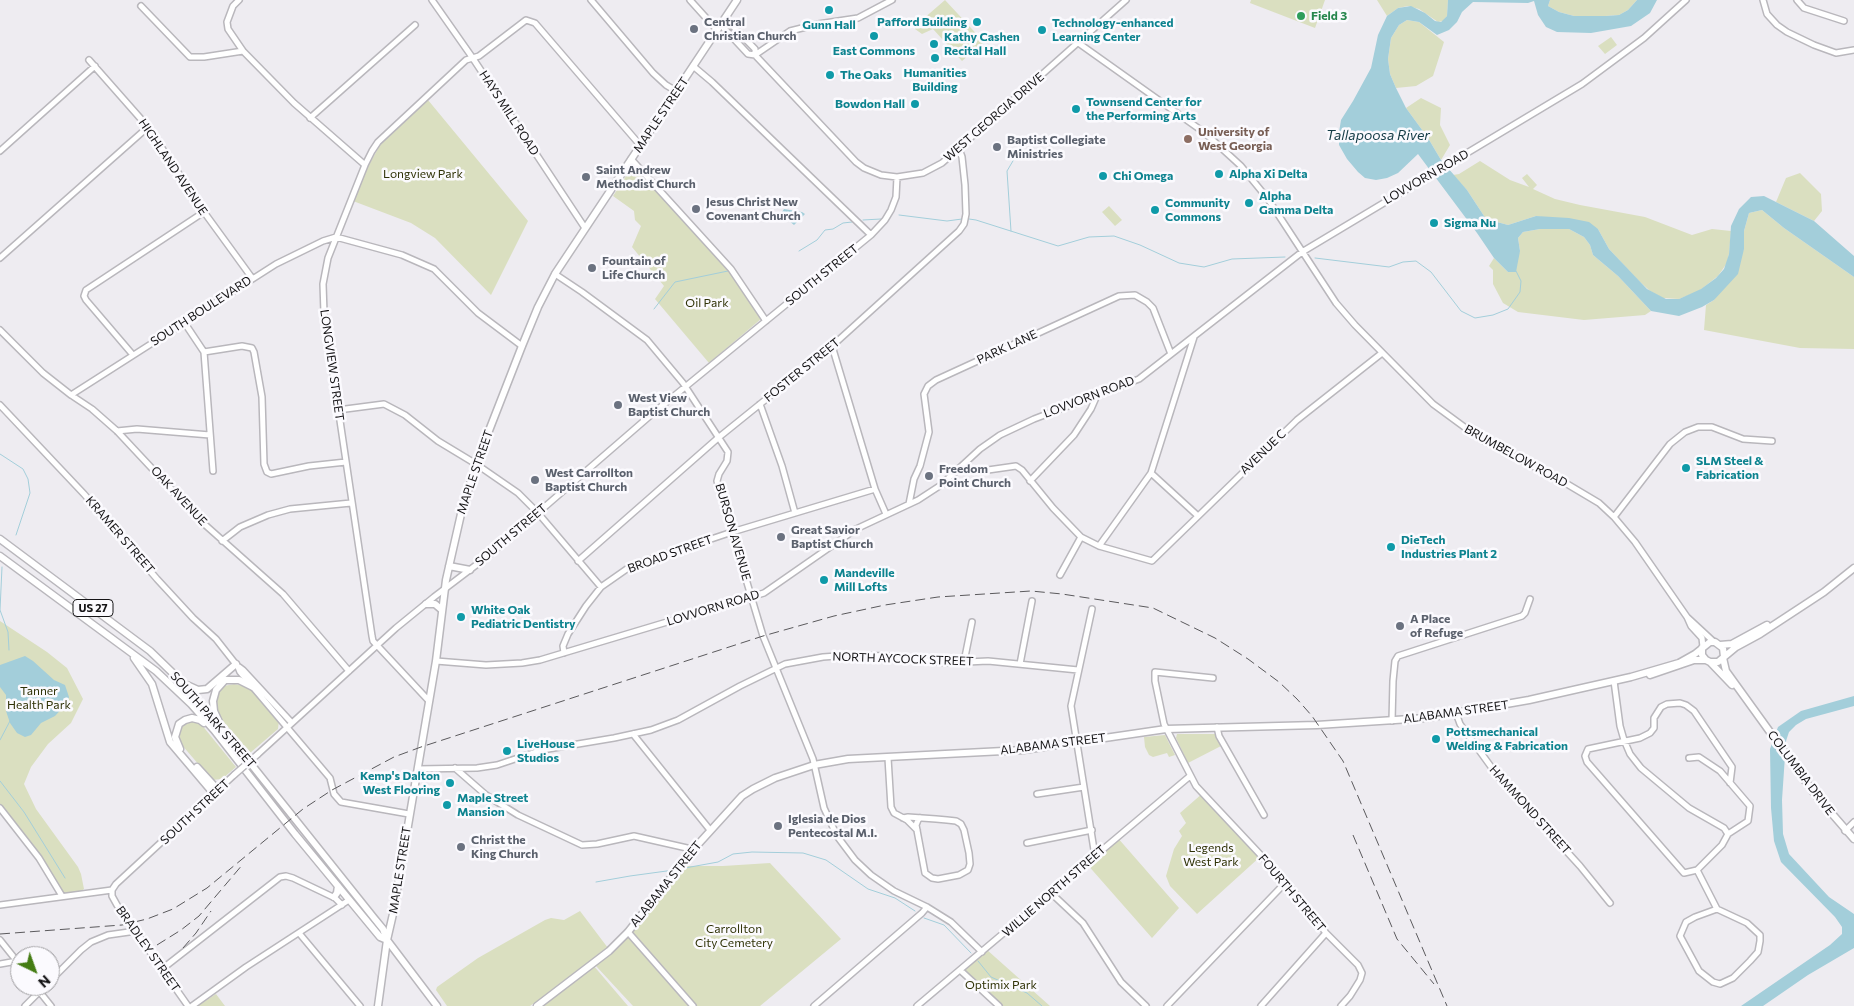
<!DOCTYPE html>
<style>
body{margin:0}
#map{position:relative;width:1854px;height:1006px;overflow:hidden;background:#eeecf1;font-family:Commissioner,sans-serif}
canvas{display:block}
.north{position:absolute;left:10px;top:946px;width:50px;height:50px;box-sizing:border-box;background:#fbfafe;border:1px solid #9f9ea1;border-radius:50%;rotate:138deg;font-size:14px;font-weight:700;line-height:20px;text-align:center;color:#151416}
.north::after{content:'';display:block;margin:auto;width:18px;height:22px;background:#447c13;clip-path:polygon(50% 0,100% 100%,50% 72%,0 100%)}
</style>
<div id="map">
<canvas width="1854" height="1006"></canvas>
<div class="north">N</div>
</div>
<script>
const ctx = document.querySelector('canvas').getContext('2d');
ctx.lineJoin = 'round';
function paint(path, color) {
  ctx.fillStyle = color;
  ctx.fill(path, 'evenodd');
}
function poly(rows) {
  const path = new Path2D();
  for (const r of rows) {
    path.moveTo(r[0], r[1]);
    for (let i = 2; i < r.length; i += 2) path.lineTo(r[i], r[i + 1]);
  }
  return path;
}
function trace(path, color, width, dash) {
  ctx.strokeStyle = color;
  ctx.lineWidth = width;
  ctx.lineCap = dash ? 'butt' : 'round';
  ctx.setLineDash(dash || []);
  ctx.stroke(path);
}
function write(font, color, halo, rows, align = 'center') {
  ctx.font = font + ' Commissioner,sans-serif';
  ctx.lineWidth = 5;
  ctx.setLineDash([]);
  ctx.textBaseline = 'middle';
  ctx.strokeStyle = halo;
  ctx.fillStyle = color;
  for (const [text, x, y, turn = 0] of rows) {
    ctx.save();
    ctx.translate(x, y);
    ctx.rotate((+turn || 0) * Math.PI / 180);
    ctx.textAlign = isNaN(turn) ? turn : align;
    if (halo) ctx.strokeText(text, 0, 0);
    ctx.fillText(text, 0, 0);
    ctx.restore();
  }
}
paint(poly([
 [945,0,984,42,962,61,933,29,922,34,915,29,915,26],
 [1251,0,1325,0,1315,28,1250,3],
 [1377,0,1448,0,1447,16,1443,21,1438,22,1419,9,1408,6,1398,8,1387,16],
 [1550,0,1637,0,1628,10,1619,15,1606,16,1574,16,1559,12,1548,6],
 [1407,20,1419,22,1444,42,1433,76,1416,86,1396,88,1390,74,1388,59,1391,38,1399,25],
 [1611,37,1617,45,1605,54,1598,46],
 [1421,98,1441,108,1440,125,1450,145,1441,160,1428,138,1406,108],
 [428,100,528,221,491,295,435,238,411,223,353,201,365,172,380,145],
 [1480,161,1510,180,1529,187,1522,178,1527,174,1537,185,1533,189,1555,199,1580,205,1645,217,1692,235,1712,229,1731,231,1729,254,1727,263,1718,276,1699,291,1679,299,1663,298,1650,291,1638,280,1609,249,1598,229,1536,216,1508,225,1486,219,1467,190,1453,175,1459,174],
 [632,167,636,167,732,274,742,287,761,319,709,363,655,299,664,286,632,247,641,226,635,220,634,211,613,196],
 [1800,173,1821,194,1822,211,1814,221,1776,202,1786,178],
 [1109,206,1122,220,1115,226,1102,212],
 [1762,210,1784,228,1854,277,1854,349,1800,348,1704,330,1706,305,1714,300,1744,249,1744,231,1749,213],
 [1540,229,1569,229,1584,237,1590,245,1593,255,1618,276,1651,311,1645,315,1584,320,1518,312,1503,303,1493,284,1493,270,1489,266,1494,258,1508,272,1520,251,1518,238,1523,232],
 [0,621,47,652,67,668,83,699,71,723,48,744,31,767,24,784,36,809,78,867,81,874,84,889,80,892,62,896,22,831,0,808],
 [234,684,249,687,279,720,278,729,250,753,218,715,215,707,215,697,218,691,224,686],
 [188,721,201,724,236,767,222,779,212,780,181,744,179,733,183,725],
 [1177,734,1216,734,1221,746,1188,763,1176,738],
 [1165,735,1175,755,1169,757,1167,753,1153,757,1149,755,1145,747,1144,737],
 [1203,793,1261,856,1197,914,1170,886,1166,876,1174,849,1182,836,1179,831,1186,823,1180,813],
 [1117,837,1179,908,1152,938,1086,863],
 [770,863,841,939,760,1006,633,1006,596,966,632,932,687,866,723,866],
 [580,911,608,948,592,962,530,1006,447,1006,436,990,437,987,478,958,545,920,551,918,564,920],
 [986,949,1050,1006,999,1006,960,970],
 [593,965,628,1006,539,1006],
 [216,994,225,1006,198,1006,199,1005]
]), '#dadfc0');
paint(poly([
 [1448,0,1550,0,1548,6,1559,12,1574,16,1606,16,1619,15,1628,10,1637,0,1657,0,1650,13,1631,26,1591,33,1557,32,1546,27,1538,15,1534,1,1528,3,1473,2,1462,12,1457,22,1449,30,1437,35,1419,22,1407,20,1399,25,1391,38,1388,59,1390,74,1396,88,1406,108,1428,138,1441,160,1467,190,1486,219,1508,225,1536,216,1569,218,1589,222,1598,229,1609,249,1647,289,1666,299,1679,299,1701,289,1716,278,1724,269,1729,254,1731,226,1739,209,1751,197,1764,196,1814,221,1854,256,1854,277,1784,228,1762,210,1749,213,1744,231,1744,249,1738,274,1714,300,1702,307,1679,316,1651,311,1618,276,1593,255,1590,245,1584,237,1569,229,1540,229,1523,232,1518,238,1520,251,1516,272,1508,272,1494,258,1477,233,1418,154,1398,173,1387,178,1376,180,1365,178,1358,172,1347,159,1339,145,1339,132,1341,120,1353,101,1371,68,1378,35,1387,16,1398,8,1411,6,1425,13,1435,21,1441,22,1447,16],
 [784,209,802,212,805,214,794,225,783,216,782,212],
 [25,656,33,661,54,680,65,685,69,697,67,703,55,716,41,723,31,735,25,737,17,733,10,723,6,711,6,695,0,687,0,665],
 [1854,696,1854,706,1806,719,1796,725,1789,732,1786,741,1782,800,1783,834,1789,854,1829,897,1854,914,1854,948,1808,975,1763,1006,1741,1006,1830,945,1842,934,1842,927,1835,917,1781,862,1774,841,1771,808,1770,749,1778,727,1801,711]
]), '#a3ceda');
trace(poly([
 [899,215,947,221,962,219],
 [969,219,976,220,1058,246,1089,237,1114,236,1140,245,1179,263,1204,267,1232,259,1285,257],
 [863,220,881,219],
 [1011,231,1007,171,1020,149,1020,138],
 [799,251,817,240,825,230,833,229,843,223,852,222],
 [1315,258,1389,267,1403,262,1416,261,1431,272,1461,311,1475,318,1493,315,1508,309,1520,292,1521,281,1516,271],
 [654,309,675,282,728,271],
 [0,454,23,469,28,479,30,493,16,535],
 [2,567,0,610,8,632,9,650],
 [0,740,10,721],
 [0,781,24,812,65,878],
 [685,868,718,862,733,854,752,852,803,853,826,860,868,889,895,898,915,911],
 [596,882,630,876,674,870],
 [924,918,944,925,971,953],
 [978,961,991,977,1027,993,1042,1006]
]), '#a3ceda', 1);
const minor = poly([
 [239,0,233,6,227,22,228,29,243,51,294,103,365,165],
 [432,0,472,57,585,228],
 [591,0,653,73,666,85,676,91],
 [690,0,717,30],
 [1763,0,1767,14,1777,25,1787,32,1814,45,1836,53,1854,50],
 [1797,0,1804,8,1844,21],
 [141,6,190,57,204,57,243,51],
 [725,18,755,49,755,55],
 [721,25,748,54,755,55,856,162,864,168,881,175,897,177,923,173,942,163,1126,0],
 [1077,42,1205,133,1241,166,1268,199,1336,303,1355,325,1433,404,1482,440,1562,481,1599,503,1614,517,1635,542,1687,617,1691,626,1702,638,1703,647],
 [755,55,790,31,818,24,858,18,892,0],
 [89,60,148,127,204,212,252,278],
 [693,66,712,82,871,235],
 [310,118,415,25],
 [0,151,95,66],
 [631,159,731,269,766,321],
 [0,258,148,127],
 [555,274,582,292,647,340,683,383,728,452,727,461,719,474,717,481,725,509,763,636,813,759,824,808,837,836,855,860,871,875,894,891,927,907,951,922,982,952],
 [184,322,204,352,213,471],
 [0,330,43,373,71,395,92,409,117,431,203,523,283,594,349,671],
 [832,346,875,489,886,514],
 [204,352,242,346,252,348,254,352,262,397,264,464,267,472,271,474,309,466,346,462],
 [133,355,86,300,84,296,86,290,204,212],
 [71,395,276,264,323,241,336,237,402,255,434,269,478,313,522,346],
 [760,404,782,466,795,513],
 [0,405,84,494,157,579,193,618,216,639,238,667,240,672,330,778,334,794,341,802,409,814],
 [338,410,384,404,405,415,438,441,476,464,518,493,538,513,601,587],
 [117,431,137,429,210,435],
 [958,470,988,470,1016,466,1022,470,1053,508,1081,537,1099,546,1152,561,1297,420,1382,353],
 [1151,473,1198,516],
 [1030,481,1074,435,1091,409,1098,393],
 [909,504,914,479,920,466,929,432,924,394,928,386,936,380,1119,296,1135,295,1147,302,1153,308,1171,354],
 [1614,517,1670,444,1685,432,1698,427,1712,427,1743,439,1772,441],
 [222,541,240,527,268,515,290,509,351,503],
 [1099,546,1151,473,1194,337],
 [578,561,718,438,832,346,959,231,964,224,966,214,965,185,962,157,959,149],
 [1060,575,1081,537],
 [1092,609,1071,706,1095,856],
 [1687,617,1714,642],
 [564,653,563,646,568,634,586,606,601,587,631,566,732,532,875,489],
 [436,661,486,665,522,663,540,660,764,593,856,529,918,500,941,485,980,449,1000,435,1034,419,1139,379,1302,252,1582,84,1644,38,1686,0],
 [964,662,972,622],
 [1020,664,1032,601],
 [239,667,243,670,292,723],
 [1213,678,1155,672,1155,681,1164,724,1196,786,1286,882,1326,933,1358,965,1362,973,1360,980,1350,996,1341,1006],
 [1614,681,1620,726,1624,740,1630,754,1641,768,1689,808,1724,828,1728,834],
 [429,701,373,641,372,636,324,313,323,284,328,258,365,165,372,151,378,142,466,60,479,56,526,20,535,23,640,145],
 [1456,713,1460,724,1497,775,1580,866,1610,903],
 [1392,721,1393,681,1395,661,1398,656,1522,616,1525,613,1530,599],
 [1217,727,1219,736,1264,815],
 [633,734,710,830],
 [258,754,396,628,434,597,488,556,652,414,871,235,885,220,891,210,896,197,897,177],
 [888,758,891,807,894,813,907,820,917,830],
 [1689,758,1699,757,1720,771,1750,806,1748,821,1728,834],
 [455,768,486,795,518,815,582,845,597,844,634,836,687,848,692,851],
 [418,769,477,768,497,765,542,750,614,738,651,730,678,720,740,686,785,664,823,657,851,655,889,656,946,663,988,661,1078,670],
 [1037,794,1084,787],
 [0,808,39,858,62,896],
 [903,818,908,817,936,819,947,820,956,821,961,824,964,830,969,853,970,864,968,870,959,875,938,879,932,878,925,873,916,825,918,820,920,818],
 [1845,831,1854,822],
 [1728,834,1722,845,1697,870,1684,873,1587,762,1585,756,1588,749,1640,738,1650,733,1654,728,1654,718,1661,707,1667,704,1680,703,1686,705,1694,711,1732,767,1730,783],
 [1027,843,1092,830],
 [1697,870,1717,909],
 [112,890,116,884,234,775],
 [112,890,112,896,117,905,188,1006],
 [1051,893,1083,923,1121,982,1146,1006],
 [0,905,112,890],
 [1717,909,1747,923,1760,935,1760,941,1758,952,1750,961,1733,978,1720,984,1713,982,1699,971,1680,936,1686,922,1695,917,1717,909],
 [628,932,693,1006],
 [299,933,360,1006],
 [0,940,20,965],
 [0,964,17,961],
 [162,969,280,877,286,876,293,878,335,898,342,905],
 [960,970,999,1006],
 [50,981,81,950,91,942,108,935,136,931],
 [35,986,51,1006],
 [25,1006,45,986],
 [192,1006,246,967,349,900],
 [814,1006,922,913,927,907],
 [917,1006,1190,776],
 [1167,1006,1286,882],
 [1261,1006,1326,933]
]);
const major = poly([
 [0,539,150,651,182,682,239,749,374,918,383,929,387,940,437,1006],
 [0,556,156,671,191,704,214,730,295,834,380,937,387,940],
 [449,566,470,570],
 [426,604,435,604,442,610],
 [1720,645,1732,644,1767,625],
 [1702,648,1702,655,1706,660,1710,662,1718,662,1736,647,1760,634,1824,592,1854,568],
 [134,658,152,684,170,742,214,794],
 [1723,658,1726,671,1814,793,1854,839],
 [1710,662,1732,685],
 [1650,675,1694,660,1706,660],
 [187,685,198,690,207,689,236,664],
 [219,722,214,711,213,701,216,690,225,680,239,680,253,687],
 [180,749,175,737,179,724,185,720,192,718,200,720,204,723],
 [197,767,218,790],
 [334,897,337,893,338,886],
 [378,1006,387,940,393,914,436,661,446,580,461,514,476,464,522,346,538,307,555,274,737,0],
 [537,1006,609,951,628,932,692,851,742,796,753,789,775,778,814,765,848,759,1023,750,1166,729,1317,725,1426,718,1529,700,1631,677,1679,663,1695,654,1710,642,1715,642,1723,648,1724,657]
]);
trace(minor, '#b9b7bc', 8);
trace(major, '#b9b7bc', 9);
trace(minor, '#fff', 5);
trace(major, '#fff', 6);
trace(poly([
 [1353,835,1397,939,1434,984],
 [0,934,122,925,147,919,173,909,207,888,303,809,332,790,394,757,421,747,763,636,834,616,885,605,938,597,1031,591,1062,594,1153,608,1215,638,1248,659,1279,682,1297,699,1312,716,1343,761,1447,1006],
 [157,945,181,930,199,916,243,864],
 [183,948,196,933,211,911]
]), '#5a595c', 1, [10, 5]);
const minorBridge = poly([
 [234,775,258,754]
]);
trace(minorBridge, '#b9b7bc', 8, []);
trace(minorBridge, '#fff', 5);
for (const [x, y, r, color] of [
 [829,10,5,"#0f9aa8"],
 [1301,16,5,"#2e9e5b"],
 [977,22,5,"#0f9aa8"],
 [694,29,5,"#6b7280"],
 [1042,30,5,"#0f9aa8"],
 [874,36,5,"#0f9aa8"],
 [934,44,5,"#0f9aa8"],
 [935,58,5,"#0f9aa8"],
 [830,75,5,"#0f9aa8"],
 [915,104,5,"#0f9aa8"],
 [1076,109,5,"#0f9aa8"],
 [1188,139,5,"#8d6e63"],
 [997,147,5,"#6b7280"],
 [1219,174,5,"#0f9aa8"],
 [1103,176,5,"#0f9aa8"],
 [586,177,5,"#6b7280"],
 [1249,203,5,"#0f9aa8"],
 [696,209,5,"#6b7280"],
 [1155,210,5,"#0f9aa8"],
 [1434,223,5,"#0f9aa8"],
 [592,268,5,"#6b7280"],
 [618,405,5,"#6b7280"],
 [1686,468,5,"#0f9aa8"],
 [929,476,5,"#6b7280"],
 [535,480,5,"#6b7280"],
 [781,537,5,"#6b7280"],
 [1391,547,5,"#0f9aa8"],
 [824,580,5,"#0f9aa8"],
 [461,617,5,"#0f9aa8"],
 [1400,626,5,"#6b7280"],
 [1436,739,5,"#0f9aa8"],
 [507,751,5,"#0f9aa8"],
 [450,783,5,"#0f9aa8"],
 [447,805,5,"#0f9aa8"],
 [778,826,5,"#6b7280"],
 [461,847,5,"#6b7280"]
]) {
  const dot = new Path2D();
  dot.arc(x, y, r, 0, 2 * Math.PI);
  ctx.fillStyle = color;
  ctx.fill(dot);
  trace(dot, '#fbfafe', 2);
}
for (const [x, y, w] of [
 [93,608,40]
]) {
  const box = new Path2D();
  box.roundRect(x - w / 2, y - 8.5, w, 17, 4);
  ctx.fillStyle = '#fbfafe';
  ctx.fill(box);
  trace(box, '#151416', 1);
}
write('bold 11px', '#151416', null, [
 ["US 27",93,608]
]);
write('bold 12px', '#27864d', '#fbfafe', [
 ["Field 3",1311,16]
], 'left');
write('bold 12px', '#5b616d', '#fbfafe', [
 ["Central",704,22],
 ["Christian Church",704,36],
 ["Baptist Collegiate",1007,140],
 ["Ministries",1007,154],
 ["Saint Andrew",596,170],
 ["Methodist Church",596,184],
 ["Jesus Christ New",706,202],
 ["Covenant Church",706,216],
 ["Fountain of",602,261],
 ["Life Church",602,275],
 ["West View",628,398],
 ["Baptist Church",628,412],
 ["Freedom",939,469],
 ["Point Church",939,483],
 ["West Carrollton",545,473],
 ["Baptist Church",545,487],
 ["Great Savior",791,530],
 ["Baptist Church",791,544],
 ["A Place",1410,619],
 ["of Refuge",1410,633],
 ["Iglesia de Dios",788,819],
 ["Pentecostal M.I.",788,833],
 ["Christ the",471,840],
 ["King Church",471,854]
], 'left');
write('bold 12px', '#0d838f', '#fbfafe', [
 ["Pafford Building",967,22,"right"],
 ["Technology-enhanced",1052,23],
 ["Learning Center",1052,37],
 ["Gunn Hall",829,25,"center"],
 ["Kathy Cashen",944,37],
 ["Recital Hall",944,51],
 ["East Commons",874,51,"center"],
 ["Humanities",935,73,"center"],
 ["Building",935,87,"center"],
 ["The Oaks",840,75],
 ["Townsend Center for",1086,102],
 ["the Performing Arts",1086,116],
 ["Bowdon Hall",905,104,"right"],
 ["Alpha Xi Delta",1229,174],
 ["Chi Omega",1113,176],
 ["Alpha",1259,196],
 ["Gamma Delta",1259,210],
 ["Community",1165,203],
 ["Commons",1165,217],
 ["Sigma Nu",1444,223],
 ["SLM Steel &",1696,461],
 ["Fabrication",1696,475],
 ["DieTech",1401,540],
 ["Industries Plant 2",1401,554],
 ["Mandeville",834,573],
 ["Mill Lofts",834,587],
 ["White Oak",471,610],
 ["Pediatric Dentistry",471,624],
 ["Pottsmechanical",1446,732],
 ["Welding & Fabrication",1446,746],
 ["LiveHouse",517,744],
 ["Studios",517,758],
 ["Kemp's Dalton",440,776,"right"],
 ["West Flooring",440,790,"right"],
 ["Maple Street",457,798],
 ["Mansion",457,812]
], 'left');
write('12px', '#151416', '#fbfafe', [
 ["HAYS MILL ROAD",509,113,57],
 ["MAPLE STREET",661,115,-56],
 ["WEST GEORGIA DRIVE",994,117,-41],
 ["HIGHLAND AVENUE",173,167,56],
 ["LOVVORN ROAD",1426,177,-30],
 ["SOUTH STREET",822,275,-39],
 ["SOUTH BOULEVARD",201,311,-33],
 ["PARK LANE",1007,347,-25],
 ["LONGVIEW STREET",332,365,82],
 ["FOSTER STREET",802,370,-39],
 ["LOVVORN ROAD",1089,397,-21],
 ["AVENUE C",1263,452,-44],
 ["BRUMBELOW ROAD",1516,456,29],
 ["MAPLE STREET",475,472,-71],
 ["OAK AVENUE",179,496,47],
 ["BURSON AVENUE",733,532,74],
 ["KRAMER STREET",120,535,49],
 ["SOUTH STREET",511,535,-40],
 ["BROAD STREET",670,554,-20],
 ["LOVVORN ROAD",713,608,-17],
 ["NORTH AYCOCK STREET",903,659,2],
 ["ALABAMA STREET",1456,712,-8],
 ["SOUTH PARK STREET",213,720,49],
 ["ALABAMA STREET",1053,744,-7],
 ["COLUMBIA DRIVE",1801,773,53],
 ["HAMMOND STREET",1530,810,48],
 ["SOUTH STREET",195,812,-43],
 ["MAPLE STREET",400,870,-81],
 ["ALABAMA STREET",666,884,-51],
 ["WILLIE NORTH STREET",1054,891,-41],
 ["FOURTH STREET",1292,893,50],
 ["BRADLEY STREET",148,949,55]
]);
write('bold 12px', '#785e54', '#fbfafe', [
 ["University of",1198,132],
 ["West Georgia",1198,146]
], 'left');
write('12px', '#2f3206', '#fbfafe', [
 ["Longview Park",423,174],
 ["Oil Park",707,303],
 ["Tanner",39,691],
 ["Health Park",39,705],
 ["Legends",1211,848],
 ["West Park",1211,862],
 ["Carrollton",734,929],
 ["City Cemetery",734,943],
 ["Optimix Park",1001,985]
]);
write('italic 14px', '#143c46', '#fbfafe', [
 ["Tallapoosa River",1378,135]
]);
</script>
